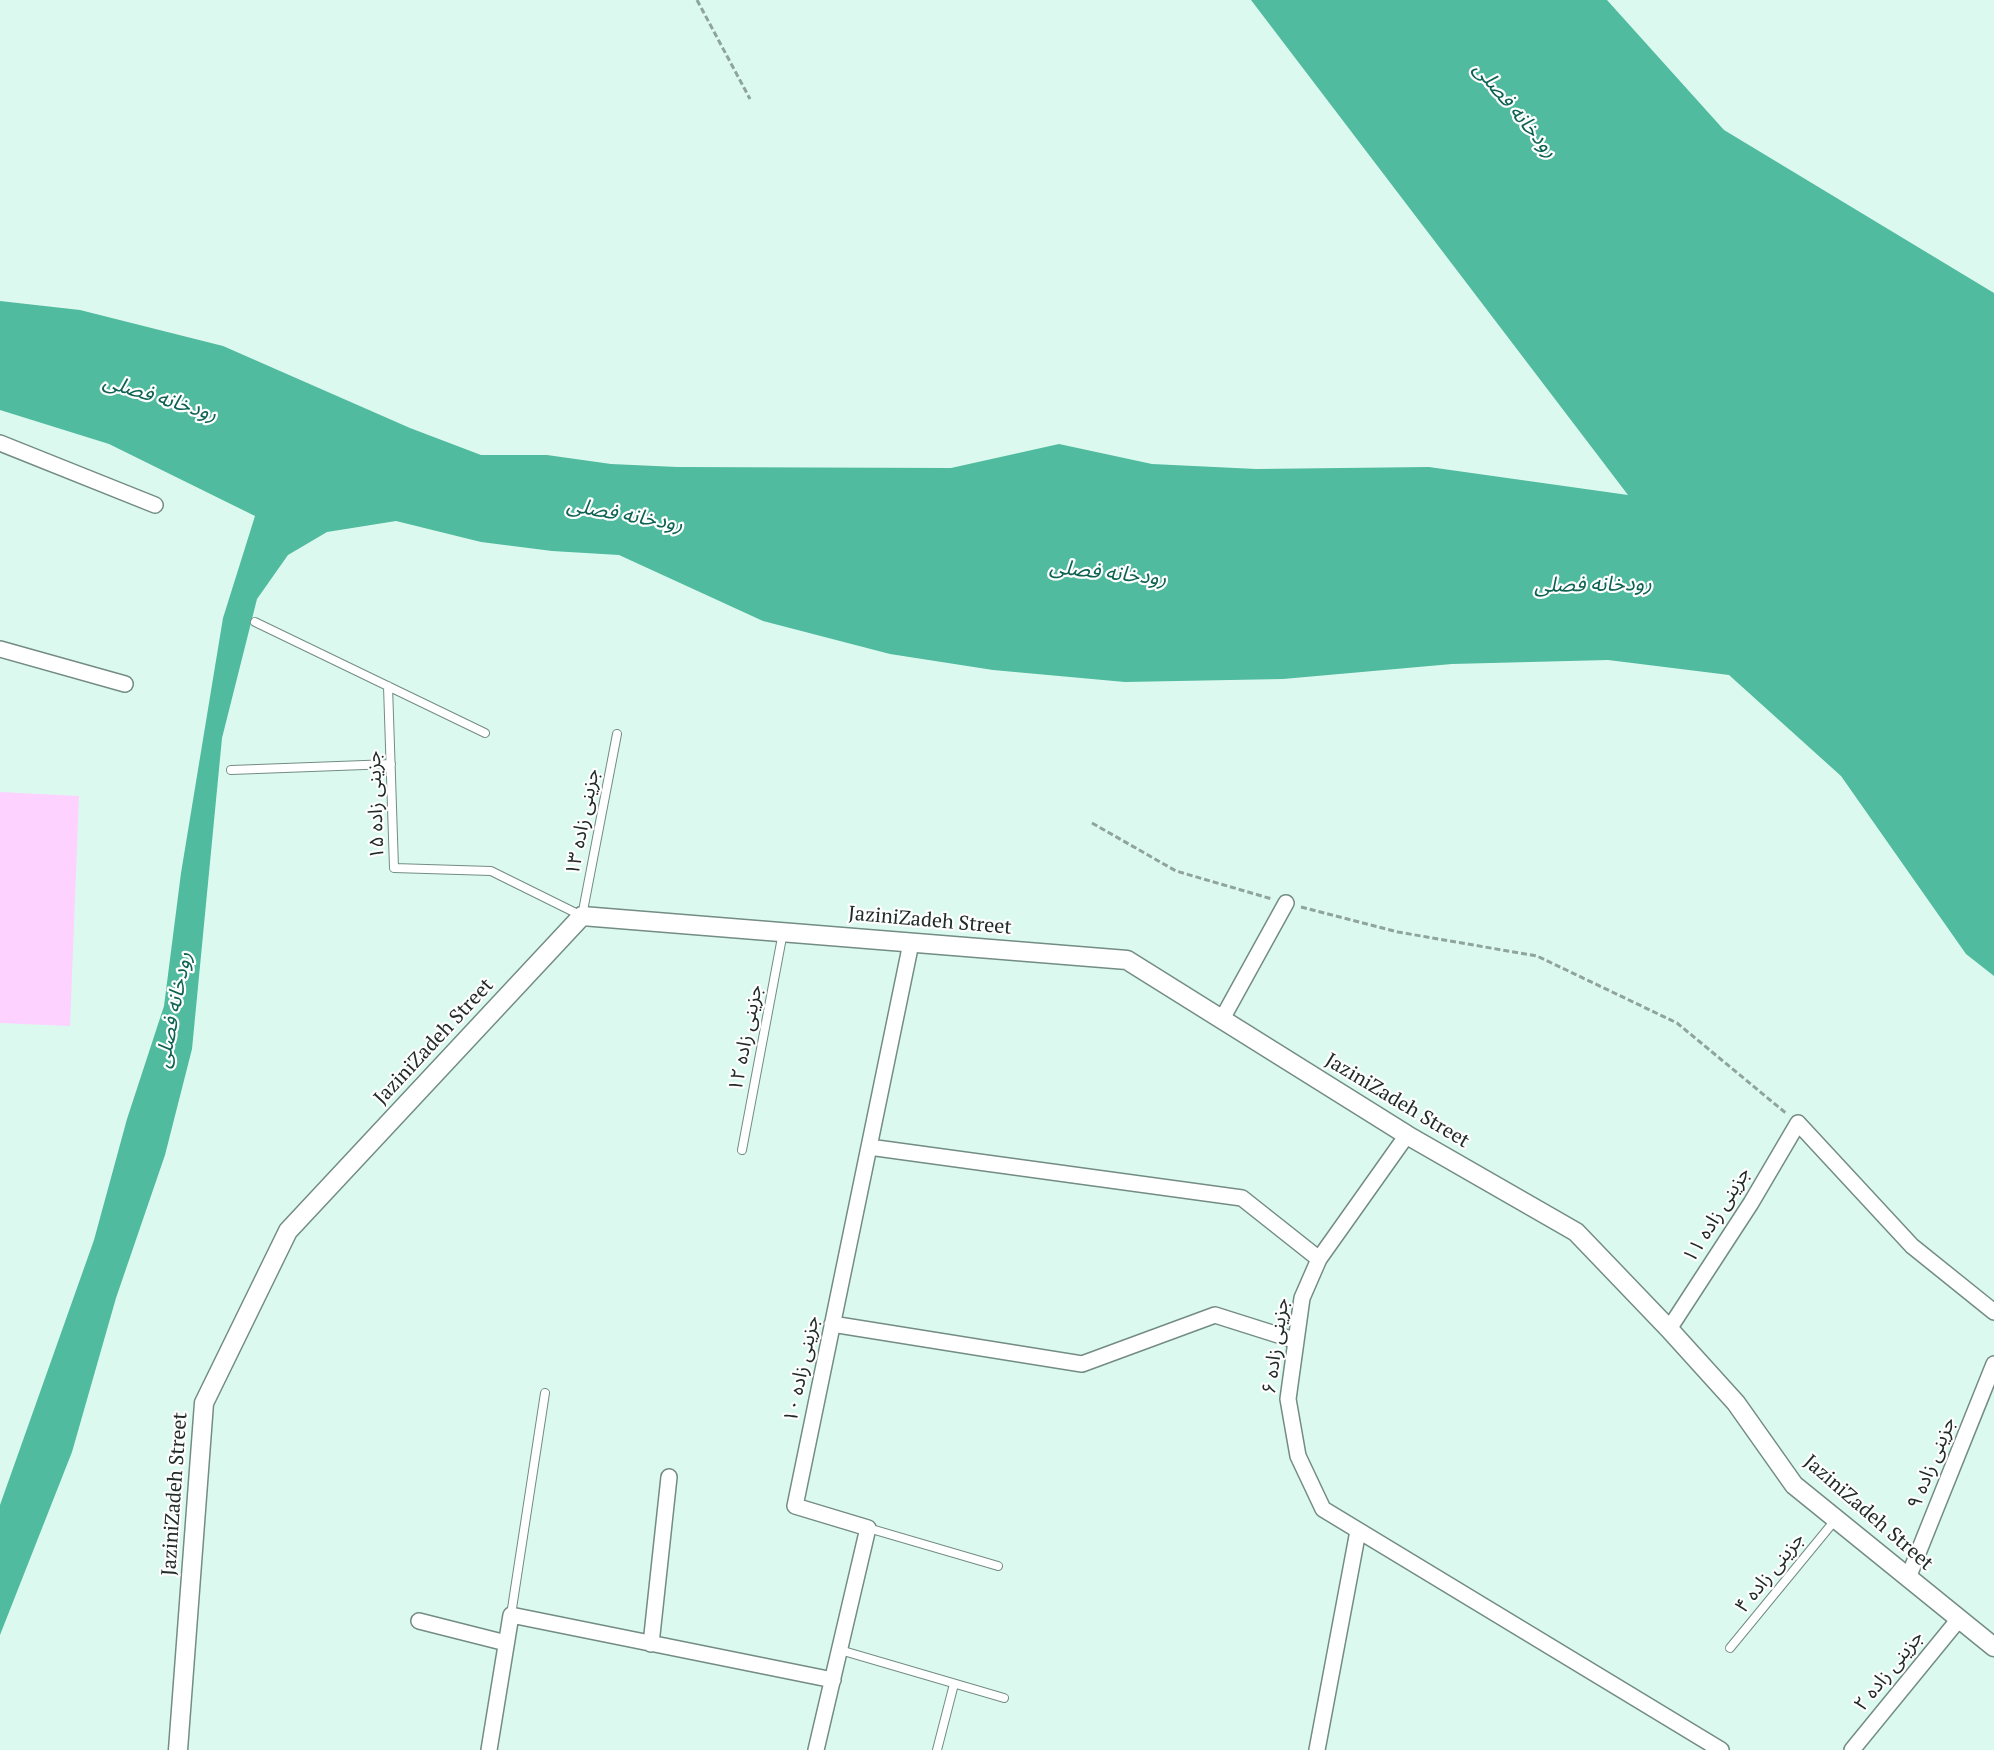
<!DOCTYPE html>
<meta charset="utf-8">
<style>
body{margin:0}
canvas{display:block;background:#dcf9ef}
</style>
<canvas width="1994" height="1750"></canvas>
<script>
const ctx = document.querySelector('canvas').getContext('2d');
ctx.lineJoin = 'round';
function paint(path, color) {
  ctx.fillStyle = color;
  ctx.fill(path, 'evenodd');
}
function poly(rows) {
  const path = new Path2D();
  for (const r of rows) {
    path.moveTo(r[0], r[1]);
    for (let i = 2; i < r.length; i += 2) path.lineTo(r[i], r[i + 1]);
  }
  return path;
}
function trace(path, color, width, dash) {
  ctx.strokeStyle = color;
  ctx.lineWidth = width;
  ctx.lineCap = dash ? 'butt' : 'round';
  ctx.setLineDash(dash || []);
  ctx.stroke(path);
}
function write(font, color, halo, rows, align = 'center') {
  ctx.font = font + ' "PT Serif","Noto Sans Arabic",serif';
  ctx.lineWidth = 4.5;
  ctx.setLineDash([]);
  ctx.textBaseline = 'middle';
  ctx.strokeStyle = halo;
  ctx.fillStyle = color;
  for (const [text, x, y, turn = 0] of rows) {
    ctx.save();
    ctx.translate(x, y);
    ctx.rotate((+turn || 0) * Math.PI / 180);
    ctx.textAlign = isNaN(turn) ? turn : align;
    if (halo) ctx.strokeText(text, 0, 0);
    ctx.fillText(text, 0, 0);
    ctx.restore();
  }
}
paint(poly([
 [0,792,79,796,70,1026,0,1023]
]), '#fed2fe');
paint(poly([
 [1251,0,1607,0,1724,130,1994,293,1994,976,1966,954,1841,776,1729,675,1608,660,1452,664,1283,679,1125,682,993,670,890,654,763,621,619,555,552,551,481,542,396,521,327,532,288,555,257,599,222,738,192,1049,165,1155,116,1298,72,1452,0,1635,0,1505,94,1240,127,1119,164,1006,181,873,223,618,255,516,109,444,0,410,0,301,80,310,223,346,410,428,481,455,547,455,611,464,677,467,951,468,1059,444,1152,464,1256,469,1429,467,1628,495]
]), '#51bb9f');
const service = poly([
 [255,622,485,733],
 [388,686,394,868,491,871,582,916,617,734],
 [231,770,391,764],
 [742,1150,783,932],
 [868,1528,998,1566],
 [511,1615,545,1393],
 [1730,1648,1836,1519],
 [840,1650,1004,1698],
 [937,1750,954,1684]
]);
const minor = poly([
 [0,443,155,505],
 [0,649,125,684],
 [1222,1019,1286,903],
 [1407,1135,1319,1259,1302,1298,1288,1399,1298,1456,1323,1509,1721,1750],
 [869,1147,1242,1198,1319,1259],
 [832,1324,1082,1364,1215,1315,1294,1340],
 [1669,1329,1751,1203,1798,1123,1912,1246,1994,1312],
 [1908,1578,1994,1364],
 [419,1621,506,1643],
 [651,1644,669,1477],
 [489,1750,511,1615,833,1680],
 [816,1750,868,1528,795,1506,911,943],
 [1317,1750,1358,1531],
 [1852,1750,1959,1619]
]);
const tertiary = poly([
 [178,1750,204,1403,288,1231,582,916,1127,960,1407,1135,1576,1232,1669,1329,1736,1403,1794,1485,1994,1647]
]);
trace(service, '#738c84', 10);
trace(minor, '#738c84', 18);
trace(tertiary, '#738c84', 21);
trace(poly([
 [697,0,750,99],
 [1092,823,1176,871,1272,899],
 [1301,907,1398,932,1537,956,1677,1023,1787,1114]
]), '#8ea49c', 3, [6, 3]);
trace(service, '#fff', 8);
trace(minor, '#fff', 15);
trace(tertiary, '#fff', 18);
write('20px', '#212b28', '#fefefe', [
 ["جزینی زاده ۱۵",376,805,-92],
 ["جزینی زاده ۱۳",583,822,-79],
 ["JaziniZadeh Street",930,921,5],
 ["جزینی زاده ۱۲",746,1038,-79],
 ["JaziniZadeh Street",434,1042,-47],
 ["JaziniZadeh Street",1397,1101,31],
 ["جزینی زاده ۱۱",1717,1215,-58],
 ["جزینی زاده ۶",1276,1346,-82],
 ["جزینی زاده ۱۰",802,1369,-78],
 ["جزینی زاده ۹",1932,1463,-68],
 ["JaziniZadeh Street",175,1494,-86],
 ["JaziniZadeh Street",1868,1513,41],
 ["جزینی زاده ۴",1770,1573,-51],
 ["جزینی زاده ۲",1889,1671,-51]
]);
write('italic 21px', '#0c6351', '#fefefe', [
 ["رودخانه فصلی",1515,110,50],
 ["رودخانه فصلی",160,398,17],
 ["رودخانه فصلی",625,515,10],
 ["رودخانه فصلی",1108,573,6],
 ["رودخانه فصلی",1593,585,-1],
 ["رودخانه فصلی",174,1010,-79]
]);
</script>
